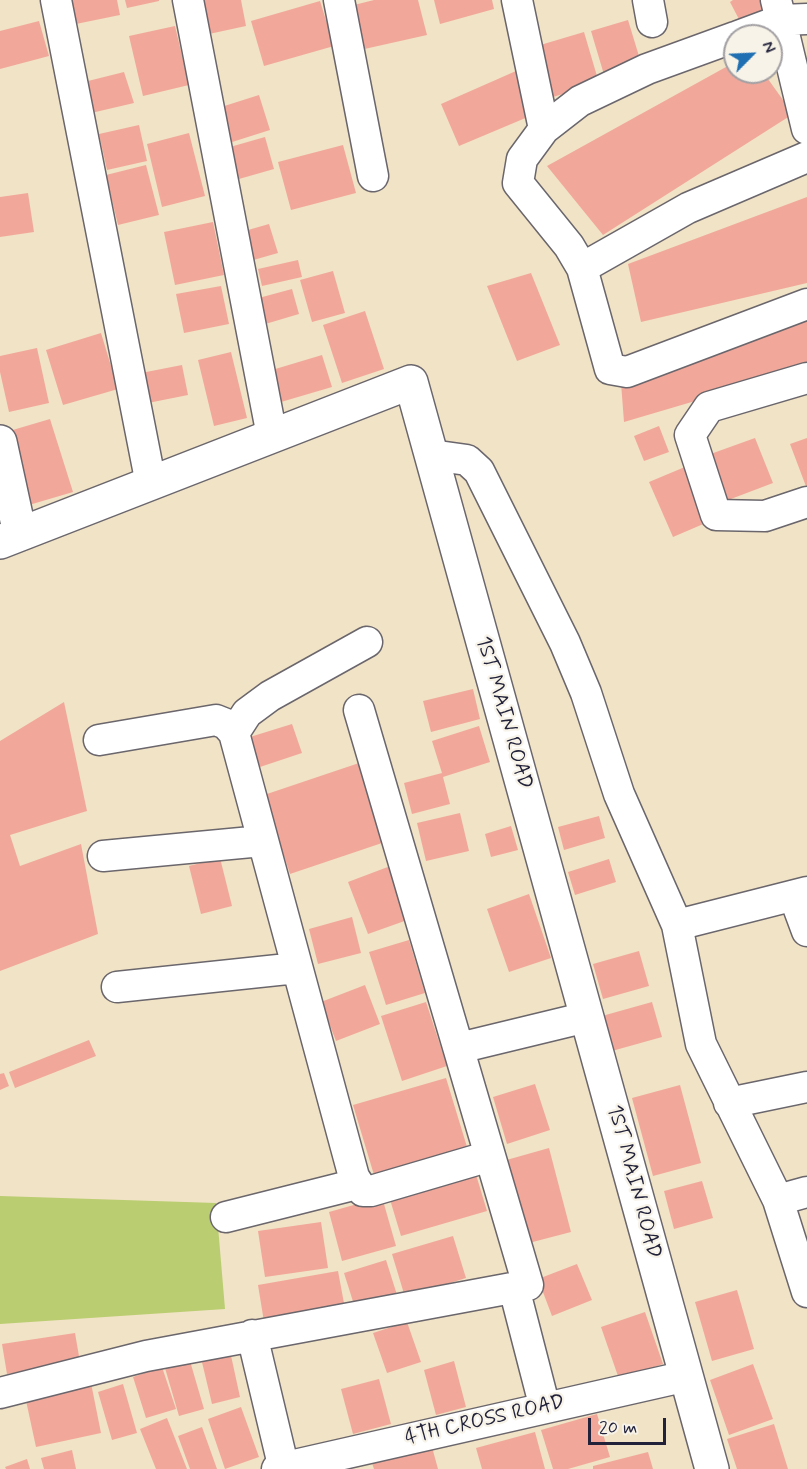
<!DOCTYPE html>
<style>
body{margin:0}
#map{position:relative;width:807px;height:1469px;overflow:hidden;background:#f1e3c6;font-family:Mynerve,sans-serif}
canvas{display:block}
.north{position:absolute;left:723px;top:24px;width:60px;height:60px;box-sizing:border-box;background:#f7f3e8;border:2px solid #a29fa3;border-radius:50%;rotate:66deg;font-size:16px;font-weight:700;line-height:24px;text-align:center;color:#22223b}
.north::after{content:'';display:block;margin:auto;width:21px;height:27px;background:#1f6fb2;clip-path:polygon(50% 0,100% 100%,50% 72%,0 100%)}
.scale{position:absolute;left:588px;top:1418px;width:78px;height:27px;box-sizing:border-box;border:3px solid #22223b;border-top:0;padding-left:8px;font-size:18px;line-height:21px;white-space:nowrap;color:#22223b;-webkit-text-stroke:4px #f7f3e8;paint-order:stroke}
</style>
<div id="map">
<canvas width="807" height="1469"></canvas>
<div class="north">N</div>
<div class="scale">20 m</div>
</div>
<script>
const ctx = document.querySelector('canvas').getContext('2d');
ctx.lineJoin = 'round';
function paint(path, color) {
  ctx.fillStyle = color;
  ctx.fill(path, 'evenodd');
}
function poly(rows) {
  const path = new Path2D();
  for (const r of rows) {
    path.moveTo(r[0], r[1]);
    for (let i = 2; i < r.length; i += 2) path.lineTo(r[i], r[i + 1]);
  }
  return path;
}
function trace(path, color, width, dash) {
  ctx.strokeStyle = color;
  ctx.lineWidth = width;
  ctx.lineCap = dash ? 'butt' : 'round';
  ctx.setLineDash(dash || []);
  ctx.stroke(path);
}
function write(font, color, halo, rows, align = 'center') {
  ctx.font = font + ' Mynerve,sans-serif';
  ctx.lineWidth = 4.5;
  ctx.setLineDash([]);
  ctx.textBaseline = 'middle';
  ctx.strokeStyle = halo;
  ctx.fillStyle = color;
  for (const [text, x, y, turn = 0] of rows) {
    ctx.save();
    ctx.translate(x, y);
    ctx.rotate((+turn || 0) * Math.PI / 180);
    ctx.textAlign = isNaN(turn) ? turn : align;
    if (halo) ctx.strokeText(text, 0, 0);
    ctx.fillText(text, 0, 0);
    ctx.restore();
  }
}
paint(poly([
 [0,1196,216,1203,225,1309,0,1324]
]), '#bacd70');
paint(poly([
 [66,0,117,0,120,15,71,25],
 [125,0,159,0,159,1,127,8],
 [202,0,241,0,246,26,209,34],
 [374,0,418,0,427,35,360,50,350,6],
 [434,0,492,0,494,9,440,24],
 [733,0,771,0,776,10,743,27,730,2],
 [320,1,334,46,264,66,251,21],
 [628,20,642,66,605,78,591,31],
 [39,21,49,56,0,69,0,31],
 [175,26,189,85,143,96,129,36],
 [584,32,599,83,553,97,537,46],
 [735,62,735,72,763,72,793,114,603,235,547,166],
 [516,71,535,114,459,146,441,104],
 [124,72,134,103,87,114,80,83],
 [259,95,270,130,229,143,218,108],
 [139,125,147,161,107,170,99,134],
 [189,133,205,196,162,207,147,144],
 [265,137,274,169,232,181,223,149],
 [343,145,356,193,291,210,278,162],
 [146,165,159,215,118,225,106,175],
 [28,193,34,232,0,237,0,197],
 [807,197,807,283,641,322,628,264],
 [213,222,224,275,175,285,164,232],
 [269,224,278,253,250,261,241,232],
 [298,260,302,277,262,286,258,269],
 [333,271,345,313,312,322,300,280],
 [531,273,560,345,517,361,487,286],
 [221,286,229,324,184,333,176,294],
 [292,289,299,314,262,325,255,299],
 [365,311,384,369,342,383,323,325],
 [807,318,807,368,624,422,621,383],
 [101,333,118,389,63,405,46,350],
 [37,348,49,403,9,412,0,372,0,356],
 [231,352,247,418,214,426,198,360],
 [322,355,332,387,281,402,272,370],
 [182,365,188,395,148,403,141,373],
 [50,419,73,492,29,505,6,432],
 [659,426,669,452,644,461,634,436],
 [755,438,773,483,723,502,705,456],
 [807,438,807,489,790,444],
 [692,464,715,519,673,537,649,482],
 [473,689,480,719,431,732,423,701],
 [64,702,87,811,10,835,20,866,81,844,98,934,0,971,0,741],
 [292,724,302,753,260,767,250,737],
 [479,726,490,762,443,777,450,804,412,814,404,783,442,773,432,741],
 [359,763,385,842,290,874,264,795],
 [460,813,469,851,426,861,417,823],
 [599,816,605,838,564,850,558,827],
 [511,826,518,850,491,857,485,834],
 [220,858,232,906,201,914,189,866],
 [609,859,616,882,575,895,568,872],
 [393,865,413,918,368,934,348,882],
 [529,894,551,958,509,972,487,909],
 [352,917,361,953,318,964,309,929],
 [409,940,425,993,386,1005,369,952],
 [639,951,649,986,603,999,593,964],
 [365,985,380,1024,336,1041,321,1002],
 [426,1002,447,1066,402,1081,381,1016],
 [652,1002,662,1037,612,1051,602,1016],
 [89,1040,96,1056,15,1088,9,1072],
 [4,1073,9,1086,0,1090,0,1074],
 [446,1078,467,1147,374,1175,353,1105],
 [535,1084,550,1130,507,1144,493,1097],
 [680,1085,701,1163,653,1176,632,1098],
 [549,1148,571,1232,525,1244,503,1161],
 [474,1168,487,1211,401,1236,388,1193],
 [702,1181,713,1218,674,1229,664,1191],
 [382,1197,396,1246,342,1261,329,1212],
 [321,1222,328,1268,265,1277,258,1231],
 [453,1236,466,1278,405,1297,392,1254],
 [386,1260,398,1298,356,1311,344,1273],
 [577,1264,592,1300,552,1316,538,1279],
 [338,1271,346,1314,265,1328,258,1285],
 [737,1290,754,1349,712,1361,695,1302],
 [645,1312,663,1364,619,1379,601,1327],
 [407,1322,421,1362,387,1373,373,1333],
 [75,1333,80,1362,7,1374,2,1344],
 [230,1351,240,1397,212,1404,201,1358],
 [190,1361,204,1409,179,1416,165,1368],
 [454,1361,466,1407,436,1415,424,1370],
 [753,1364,773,1419,729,1435,710,1380],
 [162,1367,176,1409,146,1418,133,1377],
 [379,1379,391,1424,353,1434,341,1389],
 [91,1383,101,1433,36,1447,25,1396],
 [123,1384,137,1433,112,1440,98,1392],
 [241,1407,259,1457,225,1469,208,1419],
 [597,1414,610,1457,568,1469,553,1469,541,1430],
 [167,1418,187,1469,156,1469,140,1429],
 [774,1424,788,1469,737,1469,727,1439],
 [202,1427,217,1469,190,1469,178,1436],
 [535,1432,545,1469,482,1469,476,1448],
 [432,1447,438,1469,374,1469,372,1463],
 [72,1450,76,1469,44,1469,41,1458],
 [648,1452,653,1469,593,1469,593,1466],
 [27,1459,30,1469,6,1469,5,1467]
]), '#f1a89a');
const minor = poly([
 [56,0,151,484],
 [188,0,272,436],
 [339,0,373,176],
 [517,0,544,129],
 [648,0,652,22],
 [776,0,807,129],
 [738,36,781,20,807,19],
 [735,37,647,69,580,101,544,129,522,159,518,183,569,246,582,268,610,369,627,372,807,304],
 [582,268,688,208,807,157],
 [807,378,709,407,690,435,716,515,765,516,807,502],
 [431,455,467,460,479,471,565,643,586,693,619,794,677,925,701,1044,778,1200,807,1292],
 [234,733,247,713,270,696,367,642],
 [99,740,216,720,226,724,234,733,354,1177,363,1191,371,1191,490,1156],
 [103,856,262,841],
 [794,896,807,931],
 [677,925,807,892],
 [117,987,297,968],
 [459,1048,587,1017],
 [729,1103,807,1087],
 [778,1200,807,1192],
 [226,1217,357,1184],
 [514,1288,545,1408],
 [252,1335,284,1469],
 [0,1393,146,1356,528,1285,359,710],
 [277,1469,687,1376]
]);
const tertiary = poly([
 [0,442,20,534],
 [0,542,411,382,712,1469]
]);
trace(minor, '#6a666c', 33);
trace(tertiary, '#6a666c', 36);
trace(minor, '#fff', 30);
trace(tertiary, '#fff', 33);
write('21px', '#22223b', '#f7f3e8', [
 ["1ST MAIN ROAD",503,713,74],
 ["1ST MAIN ROAD",633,1182,75],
 ["4TH CROSS ROAD",485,1421,-13]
]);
</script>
